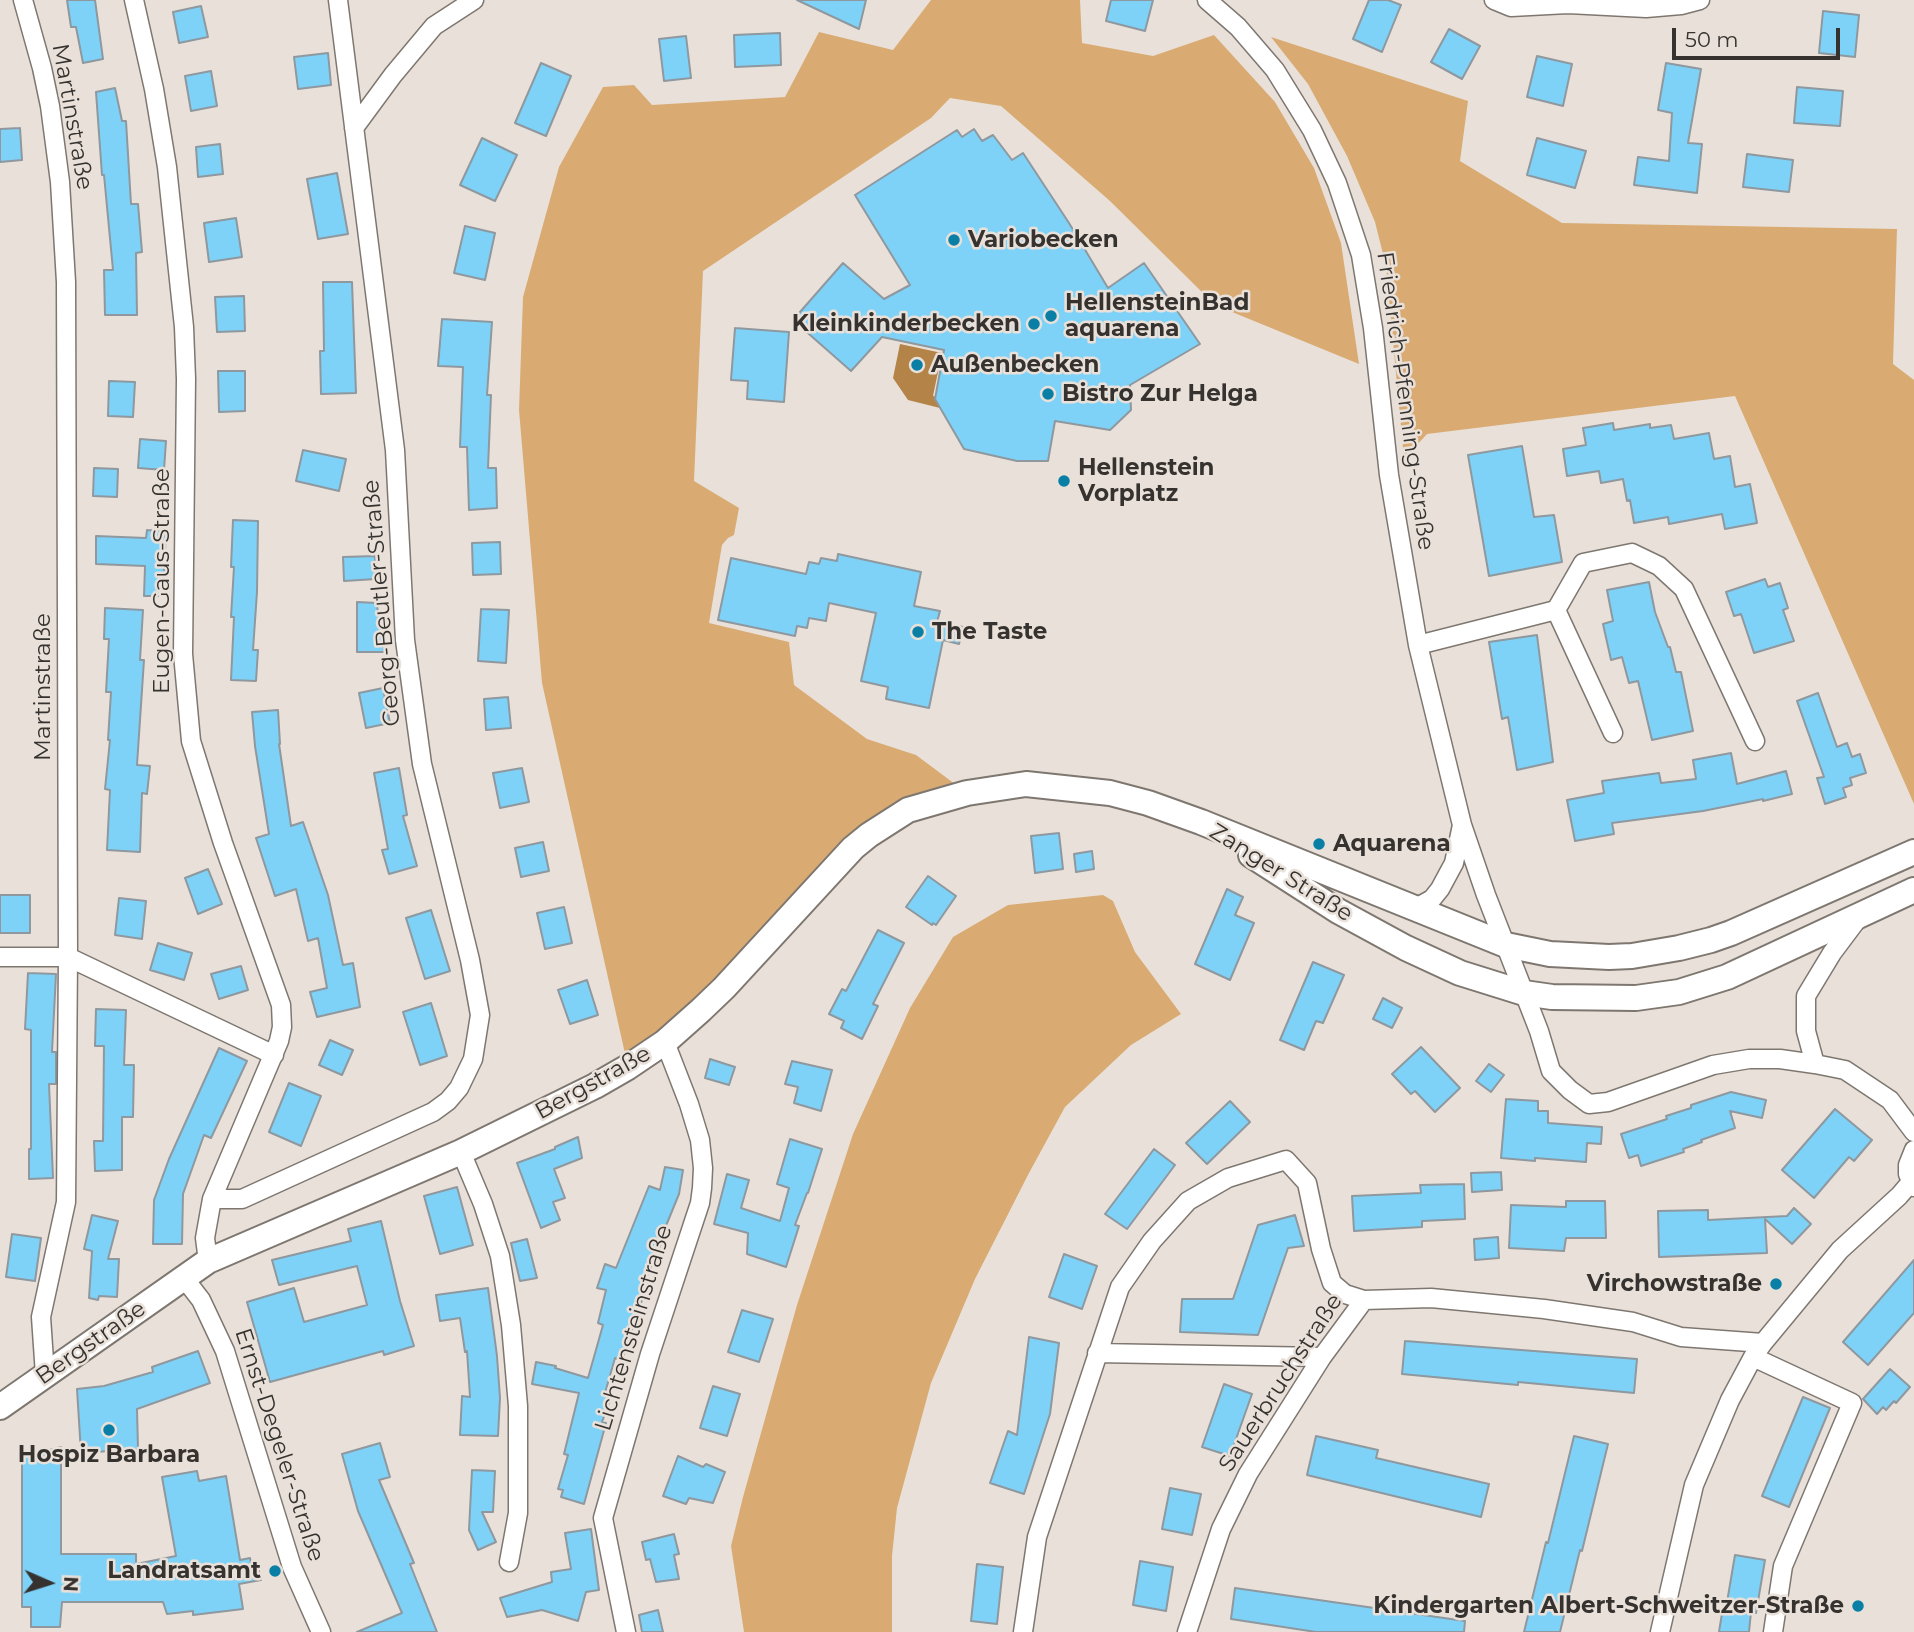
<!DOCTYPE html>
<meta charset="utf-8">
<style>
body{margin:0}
#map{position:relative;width:1914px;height:1632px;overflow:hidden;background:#e9e1d9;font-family:Montserrat,sans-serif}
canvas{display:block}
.north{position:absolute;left:14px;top:1548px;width:70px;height:70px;-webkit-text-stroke:5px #e9e1d9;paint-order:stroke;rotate:93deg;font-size:19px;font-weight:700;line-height:28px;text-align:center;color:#35322f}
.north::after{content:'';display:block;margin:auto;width:24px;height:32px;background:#35322f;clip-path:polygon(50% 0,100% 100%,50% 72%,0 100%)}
.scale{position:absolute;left:1672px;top:28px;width:168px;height:32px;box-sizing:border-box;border:4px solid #35322f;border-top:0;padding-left:9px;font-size:21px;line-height:24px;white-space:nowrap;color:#35322f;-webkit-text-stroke:5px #e9e1d9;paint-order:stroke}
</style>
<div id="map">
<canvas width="1914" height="1632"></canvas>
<div class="north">N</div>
<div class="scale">50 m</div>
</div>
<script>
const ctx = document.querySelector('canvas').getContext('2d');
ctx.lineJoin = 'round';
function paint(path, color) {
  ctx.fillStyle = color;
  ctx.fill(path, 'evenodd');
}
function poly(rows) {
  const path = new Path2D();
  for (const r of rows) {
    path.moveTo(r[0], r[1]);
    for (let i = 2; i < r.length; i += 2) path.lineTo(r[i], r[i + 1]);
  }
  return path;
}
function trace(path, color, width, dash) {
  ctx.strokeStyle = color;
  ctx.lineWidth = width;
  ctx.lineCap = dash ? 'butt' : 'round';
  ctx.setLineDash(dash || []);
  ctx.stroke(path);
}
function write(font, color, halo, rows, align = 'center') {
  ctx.font = font + ' Montserrat,sans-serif';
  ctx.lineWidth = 5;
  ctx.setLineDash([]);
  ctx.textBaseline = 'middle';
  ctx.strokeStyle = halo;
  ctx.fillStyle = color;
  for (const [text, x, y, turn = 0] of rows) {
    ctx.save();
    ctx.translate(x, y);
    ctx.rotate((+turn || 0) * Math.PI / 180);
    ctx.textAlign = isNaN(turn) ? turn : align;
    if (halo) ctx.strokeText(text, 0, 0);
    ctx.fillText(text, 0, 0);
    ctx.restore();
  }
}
paint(poly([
 [931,0,1080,0,1082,43,1153,56,1214,35,1275,102,1314,168,1341,243,1359,364,1215,305,1110,201,1001,106,950,98,931,118,703,271,694,481,739,508,734,535,728,538,722,545,709,623,789,642,794,685,867,739,916,755,967,793,908,810,628,1067,542,683,519,410,523,297,559,167,603,87,634,85,652,105,785,97,819,32,893,50],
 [1271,37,1468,101,1460,161,1562,223,1897,229,1893,364,1914,380,1914,804,1735,396,1427,434,1404,459,1386,266,1375,222,1347,156,1308,84],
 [1103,895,1113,901,1135,952,1181,1014,1131,1045,1065,1107,1029,1173,975,1279,931,1383,897,1508,892,1556,892,1632,744,1632,731,1546,743,1497,797,1305,853,1134,910,1008,953,937,1008,905]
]), '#d9ab73');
paint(poly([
 [900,344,942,353,933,396,954,401,952,411,908,400,893,378]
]), '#b38347');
const building = poly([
 [67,0,95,0,103,59,83,63,76,27,71,27,67,0],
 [797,0,866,0,859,29,797,0],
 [1111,0,1153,0,1145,31,1106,21,1111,0],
 [1369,0,1388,0,1401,5,1382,52,1353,39,1369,0],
 [201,6,208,37,179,43,173,12,201,6],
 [1823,11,1859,15,1855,57,1819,53,1823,11],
 [1449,29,1480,46,1462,79,1431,62,1449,29],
 [780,33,781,65,735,67,734,35,780,33],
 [686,36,691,78,664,81,659,39,686,36],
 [328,53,331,85,298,89,294,57,328,53],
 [1537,56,1572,64,1563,106,1527,97,1537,56],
 [541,63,571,76,546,136,515,123,541,63],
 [1666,63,1701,69,1688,143,1702,144,1697,193,1634,185,1638,157,1669,161,1672,113,1658,110,1666,63],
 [211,71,217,106,191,111,185,76,211,71],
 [1797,87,1843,91,1840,126,1794,123,1797,87],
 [115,88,122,121,126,121,131,204,138,204,142,252,136,253,137,315,105,315,104,270,113,270,104,175,102,175,96,92,115,88],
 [20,128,22,160,0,162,0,129,20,128],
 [974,129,982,141,993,135,1012,160,1023,153,1069,223,1108,288,1144,263,1200,344,1130,385,1131,410,1110,430,1055,421,1048,461,1017,461,964,449,935,399,944,350,882,337,851,371,793,320,843,263,884,299,910,285,855,195,957,130,962,137,974,129],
 [482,138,517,155,495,201,460,185,482,138],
 [1537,138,1586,151,1575,188,1527,175,1537,138],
 [220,144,223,174,198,177,196,147,220,144],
 [1747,154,1793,160,1789,192,1743,187,1747,154],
 [337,173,348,234,318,239,307,179,337,173],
 [236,218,242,257,209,262,204,223,236,218],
 [465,226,495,233,485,280,454,273,465,226],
 [323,282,352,282,356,393,321,394,320,351,324,351,323,282],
 [244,296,245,331,217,332,215,297,244,296],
 [442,319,492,322,487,395,491,395,488,468,496,468,497,508,469,510,467,447,460,447,463,367,438,366,442,319],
 [735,328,789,332,784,402,747,399,748,381,731,380,735,328],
 [218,371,245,371,245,411,219,412,218,371],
 [109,381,135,382,133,417,108,416,109,381],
 [1613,423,1614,430,1650,424,1650,428,1671,425,1674,439,1709,433,1714,459,1730,456,1735,487,1750,484,1757,523,1725,529,1722,514,1669,524,1668,517,1634,523,1630,500,1627,501,1623,479,1601,483,1599,471,1567,476,1563,449,1586,445,1583,428,1613,423],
 [140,439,166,441,164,470,138,468,140,439],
 [1522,446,1534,517,1554,515,1562,562,1489,576,1468,455,1522,446],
 [303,450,346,459,339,491,296,481,303,450],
 [94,468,118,469,117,497,93,496,94,468],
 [233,520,258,521,257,592,253,650,258,650,256,681,231,680,234,617,231,617,234,567,231,567,233,520],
 [147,530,166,531,164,570,166,570,165,596,144,596,145,566,96,564,96,536,146,538,147,530],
 [500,542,501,574,473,575,472,543,500,542],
 [838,554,921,572,914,606,940,611,937,622,963,627,959,644,943,640,929,708,886,699,888,687,861,681,876,613,829,603,826,621,809,618,807,628,797,626,795,636,718,620,731,558,806,574,809,562,819,564,821,558,837,561,838,554],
 [375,556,376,579,344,581,343,557,375,556],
 [1765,579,1768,587,1780,583,1788,608,1783,610,1794,641,1754,653,1741,614,1734,616,1726,592,1765,579],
 [1649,582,1655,612,1668,647,1670,647,1676,672,1681,672,1693,731,1652,740,1638,681,1629,683,1622,657,1611,660,1603,624,1613,621,1607,590,1649,582],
 [357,602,377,603,378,615,383,615,384,652,357,652,357,602],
 [105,608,143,610,140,660,144,660,137,765,150,766,147,794,142,793,140,852,107,850,110,790,105,789,110,740,108,740,111,692,106,692,109,639,104,639,105,608],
 [481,609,509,610,506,663,478,661,481,609],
 [1537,635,1553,762,1517,770,1508,717,1502,719,1489,642,1537,635],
 [383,688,390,723,366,728,359,693,383,688],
 [1818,693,1837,747,1847,743,1852,757,1860,754,1866,773,1850,778,1852,785,1843,788,1846,797,1825,804,1817,778,1824,777,1797,701,1818,693],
 [508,697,511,728,486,730,484,699,508,697],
 [278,710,280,744,279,744,291,826,303,822,328,895,343,965,353,963,360,1007,317,1017,310,992,327,988,318,938,308,941,296,889,275,896,256,838,269,834,255,746,252,712,278,710],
 [1731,753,1737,784,1786,771,1792,794,1763,801,1763,799,1703,811,1612,823,1614,834,1575,841,1567,800,1604,793,1602,781,1659,773,1661,783,1696,779,1693,760,1731,753],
 [399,768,407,815,403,816,417,866,389,874,382,850,388,849,374,773,399,768],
 [522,768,529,802,500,808,493,773,522,768],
 [1059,833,1063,869,1035,873,1031,836,1059,833],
 [543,842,549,871,521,877,515,848,543,842],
 [1092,851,1094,869,1076,872,1074,854,1092,851],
 [208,869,222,904,198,914,185,878,208,869],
 [928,876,956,896,936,925,933,923,932,925,906,907,928,876],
 [1227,889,1243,897,1235,915,1254,923,1230,980,1195,964,1227,889],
 [0,895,30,895,30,933,0,933,0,895],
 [119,898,146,901,142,939,115,935,119,898],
 [564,907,572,943,545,949,537,913,564,907],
 [431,910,450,971,425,979,406,918,431,910],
 [878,930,904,943,873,1004,878,1006,862,1039,841,1028,844,1021,829,1014,842,989,846,991,878,930],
 [158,943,192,953,184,980,150,970,158,943],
 [1313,962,1344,975,1323,1023,1316,1021,1304,1050,1280,1040,1313,962],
 [241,966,248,990,219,999,211,974,241,966],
 [28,973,56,974,52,1052,56,1052,56,1084,49,1084,53,1178,29,1179,29,1149,31,1149,31,1030,25,1029,28,973],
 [587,980,598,1015,570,1024,558,990,587,980],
 [1383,998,1402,1008,1392,1028,1373,1019,1383,998],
 [431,1003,447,1056,420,1065,403,1012,431,1003],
 [96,1009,126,1010,124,1065,134,1065,133,1117,122,1117,122,1170,95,1171,94,1141,103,1141,104,1046,95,1046,96,1009],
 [330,1040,353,1050,342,1075,319,1065,330,1040],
 [1421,1047,1460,1088,1435,1112,1415,1091,1411,1094,1392,1074,1421,1047],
 [219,1048,247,1061,211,1138,204,1135,183,1194,182,1244,153,1244,154,1200,169,1159,219,1048],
 [710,1059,735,1067,729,1085,705,1078,710,1059],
 [792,1061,832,1070,821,1111,794,1103,798,1087,785,1084,792,1061],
 [1489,1064,1504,1075,1491,1092,1476,1081,1489,1064],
 [289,1083,321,1096,301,1146,269,1132,289,1083],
 [1731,1092,1766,1100,1762,1118,1730,1111,1735,1128,1701,1140,1702,1142,1683,1149,1684,1152,1641,1166,1638,1155,1629,1158,1621,1134,1667,1119,1666,1116,1691,1108,1691,1105,1731,1092],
 [1506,1099,1538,1101,1538,1111,1548,1111,1548,1123,1602,1127,1601,1144,1587,1143,1586,1162,1535,1158,1535,1161,1501,1158,1506,1099],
 [1230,1101,1250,1122,1207,1164,1186,1143,1230,1101],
 [1835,1109,1872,1140,1854,1161,1849,1157,1814,1198,1782,1170,1835,1109],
 [578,1137,582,1158,554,1169,565,1198,553,1202,560,1220,541,1228,517,1163,555,1149,555,1147,578,1137],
 [790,1139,822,1149,808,1193,807,1193,795,1225,799,1226,786,1267,747,1254,748,1233,714,1224,727,1174,749,1180,741,1208,780,1221,789,1188,777,1184,790,1139],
 [1154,1149,1175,1165,1127,1229,1105,1214,1154,1149],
 [665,1167,683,1170,679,1194,661,1238,663,1239,646,1278,649,1279,622,1360,615,1358,605,1393,612,1395,602,1422,606,1423,584,1504,561,1497,563,1490,558,1489,568,1455,564,1454,579,1393,532,1384,536,1362,556,1366,555,1368,588,1378,603,1325,598,1323,606,1290,597,1288,605,1264,616,1268,649,1186,660,1190,665,1167],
 [1501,1172,1502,1190,1472,1192,1471,1173,1501,1172],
 [1464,1184,1465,1219,1422,1221,1422,1227,1354,1231,1352,1196,1421,1193,1420,1185,1464,1184],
 [457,1187,473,1245,440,1254,424,1196,457,1187],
 [1566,1201,1605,1201,1606,1238,1566,1238,1564,1251,1509,1248,1511,1205,1566,1207,1566,1201],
 [1794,1208,1811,1224,1792,1244,1765,1219,1767,1253,1659,1257,1658,1211,1708,1210,1708,1220,1787,1216,1794,1208],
 [92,1215,118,1221,108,1259,119,1259,117,1297,99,1296,98,1300,89,1298,92,1251,84,1249,92,1215],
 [1295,1215,1304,1246,1288,1248,1258,1335,1180,1332,1182,1299,1233,1299,1258,1225,1295,1215],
 [381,1221,400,1301,414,1346,384,1355,383,1351,270,1382,247,1302,294,1288,304,1322,367,1305,357,1266,279,1285,272,1260,351,1241,348,1229,381,1221],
 [12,1234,41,1238,35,1281,6,1277,12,1234],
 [1498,1237,1499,1258,1475,1260,1474,1239,1498,1237],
 [527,1239,537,1278,520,1281,511,1243,527,1239],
 [1064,1254,1097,1266,1082,1309,1049,1297,1064,1254],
 [1914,1260,1914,1313,1868,1365,1843,1342,1914,1260],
 [488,1288,497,1356,500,1398,498,1436,460,1435,462,1396,470,1397,467,1351,465,1352,460,1318,440,1321,436,1295,488,1288],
 [742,1310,773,1319,759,1362,728,1352,742,1310],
 [1029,1337,1059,1343,1050,1414,1024,1494,990,1483,1008,1431,1017,1435,1029,1337],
 [1405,1341,1637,1359,1634,1393,1518,1382,1518,1385,1402,1374,1405,1341],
 [198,1351,210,1383,137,1409,138,1449,81,1453,77,1389,104,1386,153,1372,152,1367,198,1351],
 [1890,1369,1910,1387,1896,1403,1894,1401,1886,1410,1883,1407,1877,1414,1863,1399,1890,1369],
 [1224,1384,1252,1394,1230,1456,1202,1447,1224,1384],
 [713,1386,740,1394,727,1436,700,1428,713,1386],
 [1803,1397,1830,1408,1789,1507,1762,1496,1803,1397],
 [1316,1436,1378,1450,1376,1458,1489,1484,1481,1517,1307,1475,1316,1436],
 [1574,1436,1608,1444,1582,1551,1580,1550,1560,1632,1524,1632,1546,1542,1548,1543,1574,1436],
 [380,1443,390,1477,379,1480,414,1563,410,1564,437,1632,357,1632,402,1613,358,1511,342,1454,380,1443],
 [61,1447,61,1554,136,1554,136,1564,176,1556,162,1477,197,1471,199,1481,226,1476,240,1560,250,1558,251,1563,257,1562,261,1580,239,1584,243,1609,193,1615,193,1611,167,1614,163,1602,62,1602,60,1627,31,1627,31,1607,22,1607,22,1457,61,1447],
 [678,1456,703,1467,706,1464,725,1472,713,1503,689,1498,686,1504,663,1496,678,1456],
 [472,1470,495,1471,493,1512,482,1512,496,1542,478,1550,469,1530,472,1470],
 [1170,1488,1201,1494,1192,1535,1162,1529,1170,1488],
 [591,1529,599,1590,586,1592,578,1621,542,1610,507,1617,500,1598,552,1582,551,1572,571,1569,565,1533,591,1529],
 [674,1534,679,1554,674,1555,679,1579,656,1582,650,1559,646,1560,642,1542,674,1534],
 [1735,1555,1765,1560,1756,1613,1751,1612,1749,1632,1719,1632,1723,1607,1726,1608,1735,1555],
 [1140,1561,1173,1567,1166,1611,1133,1605,1140,1561],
 [977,1564,1003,1567,997,1624,971,1621,977,1564],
 [1235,1588,1465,1621,1464,1632,1316,1632,1231,1619,1235,1588],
 [658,1610,663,1632,642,1632,639,1615,658,1610]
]);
paint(building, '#7ed2f8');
trace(building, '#8e989e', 2);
const street = poly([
 [23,0,42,68,50,106,60,182,66,282,68,957,66,1202,41,1317,45,1375],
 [134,0,154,89,167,167,184,327,186,379,183,654,191,741,223,843,281,1005,282,1027,279,1041,212,1199,205,1238,208,1261],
 [1207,0,1238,27,1275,70,1312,130,1337,183,1361,255,1373,328,1389,475,1418,645,1462,825,1486,895,1539,1031,1551,1071,1570,1090,1589,1104,1608,1102,1713,1065,1749,1059,1780,1059,1815,1064,1845,1070,1890,1100,1914,1132],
 [1494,0,1511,7,1568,4,1646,8,1681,5,1700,0],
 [354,128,393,75,434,26,474,0],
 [1556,610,1613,733],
 [1418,645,1556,610,1583,563,1632,553,1659,566,1684,589,1755,741],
 [1414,909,1432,899,1440,889,1454,863,1462,825],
 [0,957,68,957,274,1055],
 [1815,1064,1806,1031,1806,996,1832,953,1859,917],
 [1914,1150,1908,1165,1908,1174,1914,1187],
 [461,1152,483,1204,500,1256,511,1325,518,1406,518,1513,509,1562],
 [212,1199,242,1199,433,1112,448,1101,459,1088,473,1059,480,1015,470,960,422,764,405,640,395,450,338,0],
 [184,1278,201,1300,225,1351,292,1567,321,1632],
 [1097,1353,1322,1357],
 [1753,1357,1852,1403,1783,1566,1773,1632],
 [626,1632,603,1518,650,1354,700,1203,702,1188,703,1168,700,1140,689,1104,665,1042],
 [1023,1632,1037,1537,1120,1287,1152,1241,1188,1201,1228,1178,1286,1160,1307,1183,1321,1249,1332,1283,1345,1294,1364,1300],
 [1187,1632,1221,1529,1248,1474,1322,1357,1364,1300,1431,1298,1544,1309,1633,1322,1681,1337,1763,1343],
 [1660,1632,1694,1485,1730,1400,1753,1357,1763,1343,1840,1250,1899,1196,1911,1182]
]);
const secondary = poly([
 [1251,855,1338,911,1406,948,1460,973,1524,993,1552,997,1636,998,1679,992,1727,977,1914,890],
 [0,1407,208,1261,461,1152,595,1086,628,1067,665,1042,701,1010,724,988,853,848,869,835,908,810,967,793,1026,784,1110,793,1148,803,1201,822,1506,945,1550,954,1609,957,1632,956,1679,948,1711,940,1731,933,1914,852]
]);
trace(street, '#7e7770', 21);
trace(secondary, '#7e7770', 28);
trace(street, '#fff', 18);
trace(secondary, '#fff', 24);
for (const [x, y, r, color] of [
 [954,240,7,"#097fa6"],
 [1051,316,7,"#097fa6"],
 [1034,324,7,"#097fa6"],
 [917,365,7,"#097fa6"],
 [1048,394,7,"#097fa6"],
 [1064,481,7,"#097fa6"],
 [918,632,7,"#097fa6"],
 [1319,844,7,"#097fa6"],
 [1776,1284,7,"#097fa6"],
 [109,1430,7,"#097fa6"],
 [275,1571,7,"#097fa6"],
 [1858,1606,7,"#097fa6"]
]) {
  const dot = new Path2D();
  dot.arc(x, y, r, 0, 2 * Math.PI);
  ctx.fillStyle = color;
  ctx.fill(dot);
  trace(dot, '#e9e1d9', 2.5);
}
write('23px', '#35322f', '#e9e1d9', [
 ["Martinstraße",72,117,80],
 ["Friedrich-Pfenning-Straße",1405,401,82],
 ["Eugen-Gaus-Straße",162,581,-90],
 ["Georg-Beutler-Straße",382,603,-95],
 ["Martinstraße",43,687,-90],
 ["Zanger Straße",1281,873,32],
 ["Bergstraße",593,1083,-29],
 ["Lichtensteinstraße",634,1328,-73],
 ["Bergstraße",91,1343,-35],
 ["Sauerbruchstraße",1281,1383,-57],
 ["Ernst-Degeler-Straße",279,1445,72]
]);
write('bold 23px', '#35322f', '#e9e1d9', [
 ["Variobecken",968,240],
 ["HellensteinBad",1065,303],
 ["aquarena",1065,329],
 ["Kleinkinderbecken",1020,324,"right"],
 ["Außenbecken",931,365],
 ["Bistro Zur Helga",1062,394],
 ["Hellenstein",1078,468],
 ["Vorplatz",1078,494],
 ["The Taste",932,632],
 ["Aquarena",1333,844],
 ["Virchowstraße",1762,1284,"right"],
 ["Hospiz Barbara",109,1455,"center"],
 ["Landratsamt",261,1571,"right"],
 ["Kindergarten Albert-Schweitzer-Straße",1844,1606,"right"]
], 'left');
</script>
